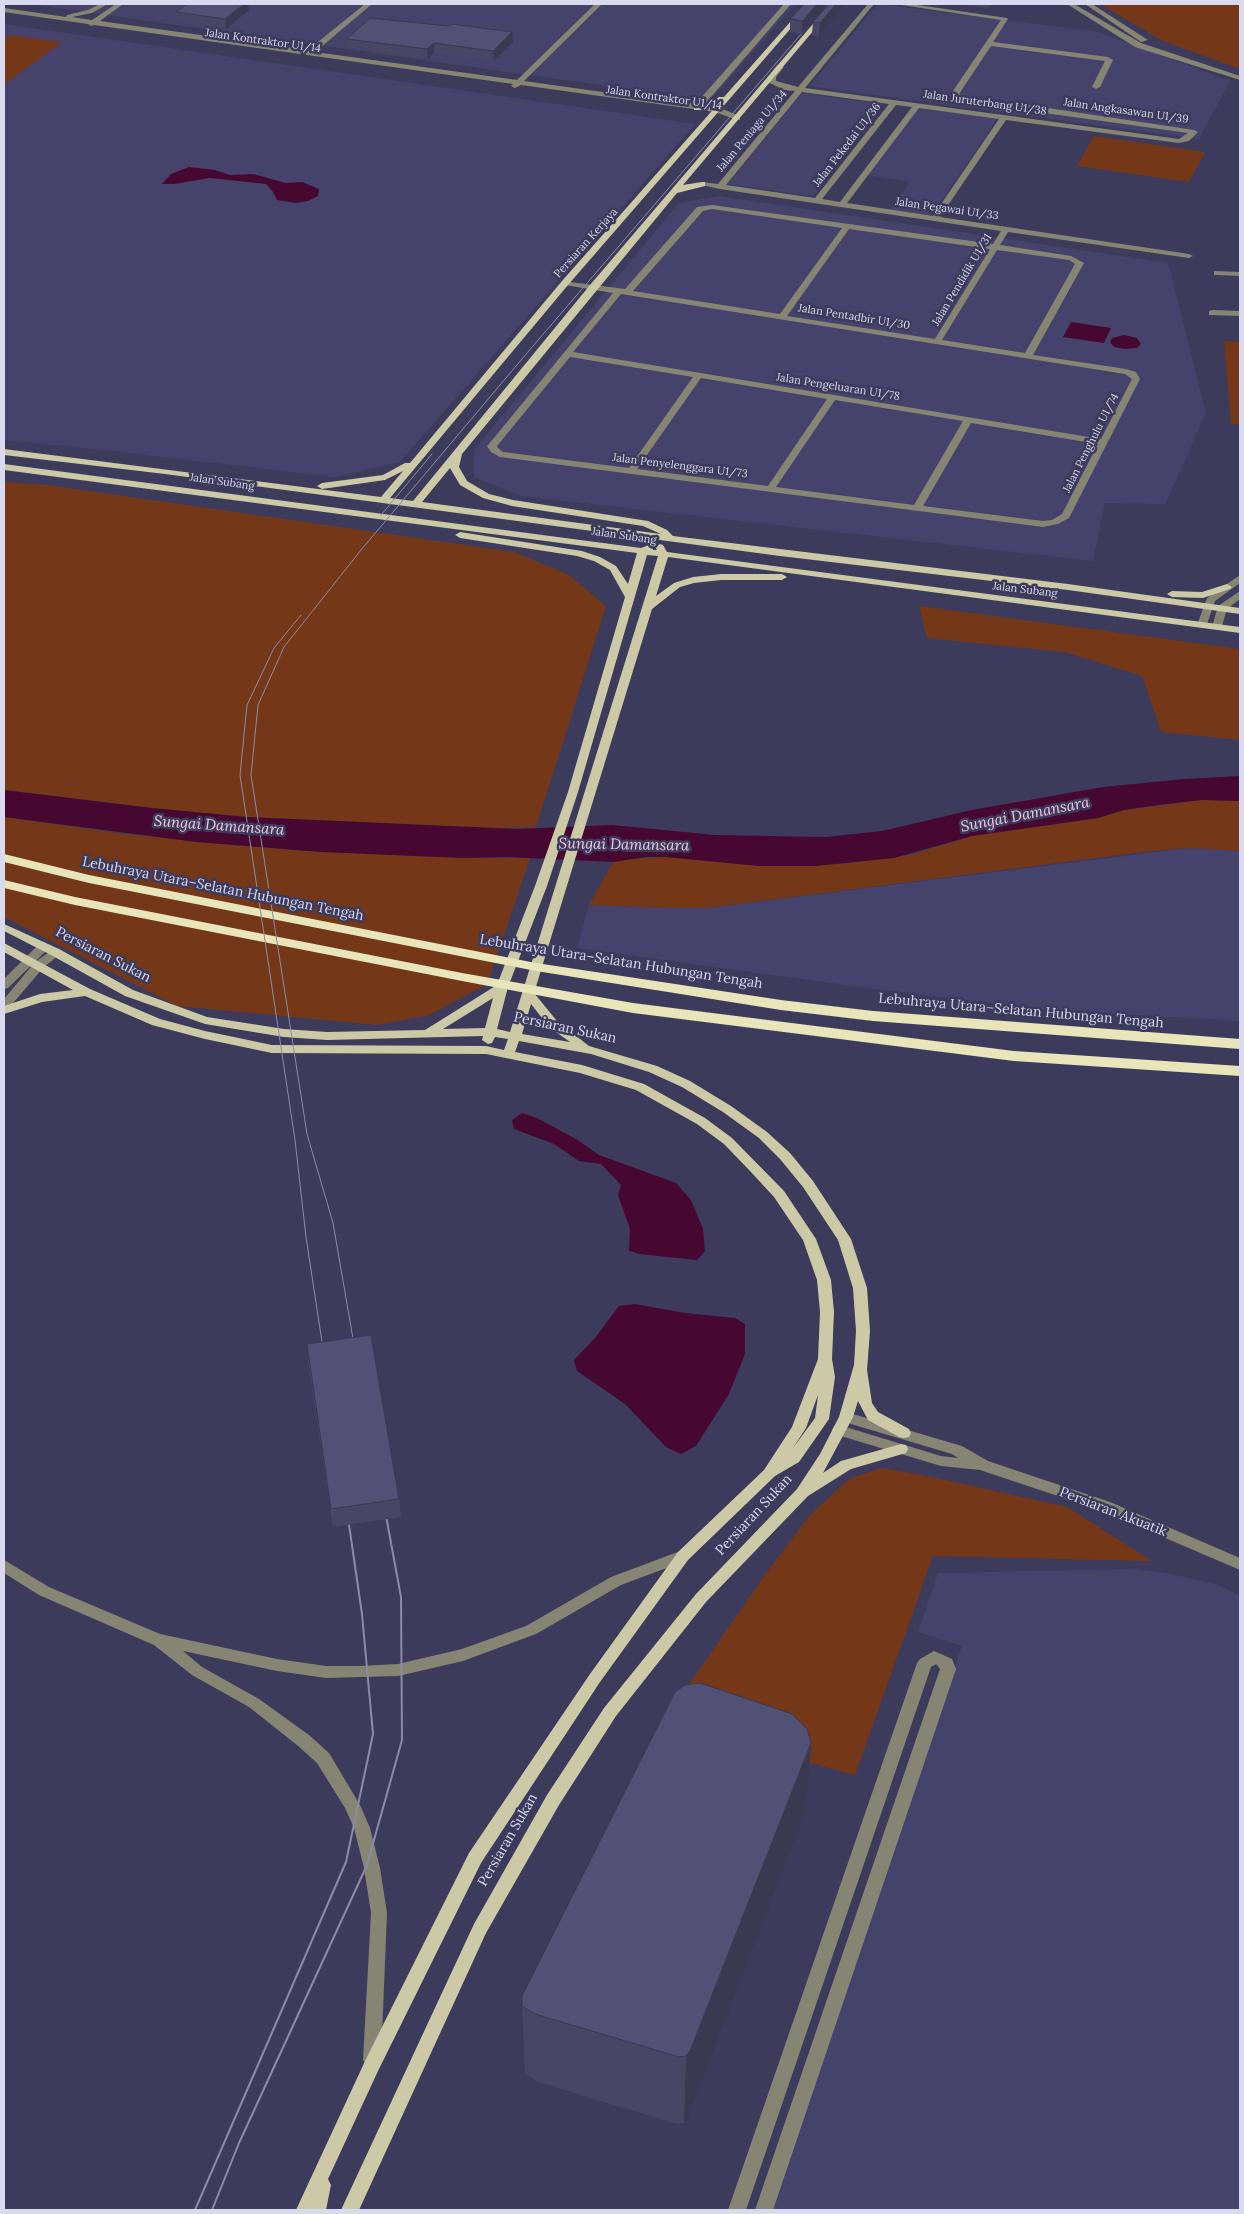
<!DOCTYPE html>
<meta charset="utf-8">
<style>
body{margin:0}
#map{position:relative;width:1244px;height:2214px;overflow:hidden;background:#3c3b5c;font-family:Lora,serif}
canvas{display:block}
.frame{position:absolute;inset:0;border:5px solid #d9daef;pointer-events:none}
</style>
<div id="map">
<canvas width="1244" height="2214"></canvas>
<div class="frame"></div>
</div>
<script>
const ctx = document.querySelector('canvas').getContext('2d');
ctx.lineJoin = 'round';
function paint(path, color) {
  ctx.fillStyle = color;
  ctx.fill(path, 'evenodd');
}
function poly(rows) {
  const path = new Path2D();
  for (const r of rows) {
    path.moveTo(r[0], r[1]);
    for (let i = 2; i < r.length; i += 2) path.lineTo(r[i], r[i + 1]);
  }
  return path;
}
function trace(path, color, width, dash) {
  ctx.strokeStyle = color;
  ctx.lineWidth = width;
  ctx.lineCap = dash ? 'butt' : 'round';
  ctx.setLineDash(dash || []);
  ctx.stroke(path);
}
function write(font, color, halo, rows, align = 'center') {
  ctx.font = font + ' Lora,serif';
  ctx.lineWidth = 5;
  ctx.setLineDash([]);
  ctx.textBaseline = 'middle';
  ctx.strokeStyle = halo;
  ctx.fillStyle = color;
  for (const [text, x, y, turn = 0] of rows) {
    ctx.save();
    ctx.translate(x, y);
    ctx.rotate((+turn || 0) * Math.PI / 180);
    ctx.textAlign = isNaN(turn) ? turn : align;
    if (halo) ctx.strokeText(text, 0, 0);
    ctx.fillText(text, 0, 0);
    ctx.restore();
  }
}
paint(poly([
 [29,4,795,4,712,98,691,98],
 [878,4,1098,32,1230,81,1199,139,809,86],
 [4,24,695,124,400,462,335,477,95,449,4,440],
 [802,93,883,104,813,196,728,184],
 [919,108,998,118,931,216,890,210,910,182,868,175],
 [719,196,1168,263,1206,413,1165,504,1105,503,1093,561,521,496,474,477,474,450,679,203],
 [1190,848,1240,851,1240,1021,1049,1010,860,987,577,948,589,905,666,908,707,908],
 [1135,1569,1172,1574,1218,1585,1240,1596,1240,2210,771,2210,962,1646,918,1632,938,1573]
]), '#45436b');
paint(poly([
 [1100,4,1240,4,1240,69,1163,41],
 [9,35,62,42,6,83,4,83,4,39],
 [1094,136,1095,136,1205,152,1189,182,1077,166],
 [1224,341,1240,342,1240,424,1231,424],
 [4,482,47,485,514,552,569,575,606,606,536,827,487,828,247,817,152,808,4,790],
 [919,606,1240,649,1240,740,1161,732,1142,676,1065,652,927,638],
 [1202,800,1240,801,1240,851,1190,848,1142,852,707,908,666,908,589,905,613,862,629,859,665,857,787,866,842,864,910,855,972,836,1098,818,1124,810],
 [4,817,125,834,293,850,462,858,530,858,487,984,429,1015,377,1025,177,1006,4,917],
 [881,1468,932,1477,1067,1507,1152,1561,933,1556,855,1775,662,1723,767,1572,809,1516,849,1479]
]), '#743819');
paint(poly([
 [189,167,215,170,230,175,253,174,286,183,302,182,319,189,318,196,308,201,296,203,277,200,273,192,266,184,210,178,174,184,162,184,171,174],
 [1071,322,1111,328,1104,343,1063,337],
 [1124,335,1137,338,1141,344,1137,348,1124,349,1114,347,1110,342,1112,338],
 [1240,776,1240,801,1202,800,1158,805,1124,810,1098,818,972,836,894,858,816,866,759,866,665,857,646,857,613,862,507,857,462,858,321,852,196,842,4,817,4,790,152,808,247,817,518,829,612,825,715,835,826,837,882,831,972,810,1103,787,1184,779],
 [522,1113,537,1118,576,1139,599,1155,676,1183,691,1200,703,1229,705,1251,697,1260,639,1254,629,1251,630,1229,618,1195,621,1185,601,1164,579,1161,554,1144,514,1129,512,1120],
 [635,1304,685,1313,735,1318,745,1324,745,1354,729,1394,696,1446,681,1454,666,1447,625,1404,577,1371,574,1360,595,1338,619,1306]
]), '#460831');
paint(poly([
 [100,4,106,5,92,13,72,17,92,20,116,4,123,4,100,21,308,50,365,4,372,4,315,52,517,80,595,4,602,4,524,81,688,104,699,100,784,4,791,4,705,104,699,105,720,108,740,116,740,120,737,120,715,112,521,85,515,88,511,86,513,84,94,25,91,26,88,24,4,12,4,8,66,17,67,15,88,10,100,4],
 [868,4,874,4,805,88,1179,139,1188,133,966,102,955,99,951,94,1001,20,895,4,911,4,1007,18,1008,19,993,42,1108,57,1113,60,1100,87,1096,89,1092,87,1105,61,991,46,959,94,961,95,1194,130,1198,132,1189,141,1179,143,1006,120,940,217,1189,254,1193,256,1189,258,1008,232,1000,245,1071,256,1084,263,1033,355,1126,369,1136,372,1140,379,1069,518,1058,524,1043,527,500,457,491,452,487,446,489,444,613,293,565,285,561,283,562,281,625,289,697,207,712,205,993,244,1001,231,720,189,698,184,702,182,718,184,795,91,784,90,768,82,768,77,777,65,784,67,776,77,776,81,798,87,868,4],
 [802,92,889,104,815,198,726,185,802,92],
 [896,105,912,107,840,202,822,199,896,105],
 [919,108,999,119,933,216,847,203,919,108],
 [712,209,842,228,780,314,633,291,703,211,712,209],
 [849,229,990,249,935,339,787,316,849,229],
 [997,250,1069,260,1075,264,1025,353,942,340,997,250],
 [621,294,1125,374,1132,379,1101,439,573,352,621,294],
 [570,357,693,377,629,468,503,452,498,448,497,446,570,357],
 [701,378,827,399,768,486,637,469,701,378],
 [835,400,963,421,914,505,776,487,835,400],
 [971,423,1098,444,1062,514,1052,520,1043,521,923,506,971,423],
 [1067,4,1074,4,1141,43,1240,76,1240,80,1135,47,1067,4],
 [1085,4,1092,4,1148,40,1141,42,1085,4],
 [1214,271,1240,272,1240,276,1217,275,1214,275,1214,271],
 [1212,310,1240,311,1240,316,1209,315,1209,311,1212,310],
 [1240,575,1240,583,1215,601,1206,627,1198,627,1197,625,1207,598,1240,575],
 [1240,591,1240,599,1227,609,1221,629,1213,629,1212,627,1218,606,1240,591],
 [44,942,50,946,48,949,8,988,4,989,4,979,40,943,44,942],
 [55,948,61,952,59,955,43,968,8,1009,4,1010,4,999,35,962,55,948],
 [846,1412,962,1446,988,1461,1110,1502,1240,1558,1240,1570,1100,1510,980,1470,941,1466,834,1434,832,1430,834,1426,839,1425,941,1456,958,1458,952,1454,841,1421,839,1417,841,1413,846,1412],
 [683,1550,688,1552,690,1556,688,1560,621,1585,536,1634,463,1661,398,1676,326,1678,277,1671,183,1651,202,1667,259,1699,309,1735,329,1753,360,1805,370,1828,380,1868,387,1913,381,2060,378,2066,372,2068,366,2066,363,2060,371,1913,364,1868,354,1828,345,1808,317,1763,297,1745,249,1707,192,1675,154,1645,39,1595,4,1573,4,1560,49,1587,160,1634,277,1659,326,1666,360,1666,398,1664,462,1649,526,1626,611,1577,683,1550],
 [934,1651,952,1659,956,1669,773,2210,755,2210,940,1669,936,1664,931,1667,746,2210,728,2210,917,1663,920,1659,934,1651]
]), '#868574');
paint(poly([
 [806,4,812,4,568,285,390,498,413,501,590,285,830,4,836,4,683,185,702,182,705,182,705,186,677,193,462,454,459,467,467,481,489,494,513,500,648,521,667,530,673,536,1068,584,1240,608,1240,614,1068,590,780,556,165,474,4,455,4,449,381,497,403,471,385,480,322,489,317,486,322,483,383,475,405,463,410,463,562,281,718,104,711,109,697,110,694,110,694,106,706,105,719,97,724,97,806,4],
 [450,468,460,485,483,498,512,506,643,526,661,534,422,502,450,468],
 [4,464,641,548,649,545,652,546,653,550,657,550,655,547,660,544,663,545,667,552,1240,627,1240,633,668,557,656,596,674,583,693,577,721,574,782,574,787,577,782,580,721,580,694,583,680,587,652,609,534,993,557,1021,589,1046,657,1066,690,1081,731,1106,767,1132,790,1153,813,1181,851,1239,867,1288,870,1331,867,1370,872,1403,878,1412,909,1429,911,1433,909,1437,904,1438,899,1437,868,1420,858,1401,853,1417,823,1473,841,1461,901,1444,906,1445,908,1449,906,1453,851,1469,808,1496,706,1602,616,1716,559,1805,486,1933,359,2210,341,2210,474,1924,547,1795,604,1708,696,1594,797,1489,820,1454,839,1417,854,1365,856,1331,853,1288,838,1240,803,1187,780,1159,759,1138,723,1112,682,1087,649,1072,591,1054,519,1041,515,1052,582,1065,644,1084,705,1118,732,1138,784,1191,816,1239,831,1280,834,1312,832,1359,835,1377,829,1419,799,1462,775,1476,688,1560,600,1682,481,1863,378,2071,328,2179,331,2185,326,2210,296,2210,366,2059,469,1853,590,1674,678,1552,764,1470,792,1427,818,1359,820,1312,817,1280,803,1240,774,1197,750,1171,724,1144,697,1124,636,1090,580,1073,486,1054,272,1053,205,1039,152,1025,85,996,42,1002,4,1014,4,1006,40,994,73,990,4,952,4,943,90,989,160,1019,205,1031,272,1045,486,1046,504,1050,508,1039,495,1037,492,1043,488,1044,482,1040,483,1036,327,1040,284,1037,205,1024,125,996,51,955,4,931,4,924,59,949,133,990,207,1017,284,1029,327,1032,425,1030,497,985,535,886,568,792,625,597,610,570,594,561,577,556,460,538,455,535,460,532,582,551,600,557,616,566,628,584,637,553,4,470,4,464],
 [647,555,658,556,510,1032,497,1029,508,987,547,886,578,792,647,555],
 [493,998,485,1028,443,1029,493,998],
 [531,1004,549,1027,570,1042,522,1034,531,1004],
 [818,1395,815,1418,793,1448,806,1428,818,1395],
 [1227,584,1232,587,1230,589,1203,598,1172,597,1167,594,1172,591,1202,592,1227,584]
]), '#cccaa6');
paint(poly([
 [4,854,89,875,536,963,781,1000,873,1011,1240,1039,1240,1049,873,1021,781,1010,536,971,89,883,4,862,4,854],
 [4,880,75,897,462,973,633,1003,1014,1051,1240,1066,1240,1076,1014,1061,633,1013,462,981,75,905,4,888,4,880]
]), '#e7e5b9');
trace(poly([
 [381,515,432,454],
 [301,615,274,648,247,705,240,775,295,1140,306,1237,324,1355],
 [355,1350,333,1223,307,1134,251,775,258,705,284,647,361,550,527,353,827,4]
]), '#8b8ba6', 1);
trace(poly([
 [195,2210,346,1862,373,1734,362,1614,347,1511],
 [212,2210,239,2143,367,1865,402,1740,401,1597,384,1505]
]), '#8b8ba6', 2);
paint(poly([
 [187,4,248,4,249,10,226,29,177,22,176,12],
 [804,4,802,34,790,32,790,19],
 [829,4,846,4,819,36,812,35,813,22],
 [959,4,991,4,988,8],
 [448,26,512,32,513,42,494,61,434,53,428,59,347,48,347,39],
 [307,1344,399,1499,401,1517,333,1527,308,1361],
 [811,1743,806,1812,688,2118,684,2123,677,2124,538,2082,525,2073,522,2006]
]), '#474665');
paint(poly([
 [244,4,248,4,249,10,226,29,225,19],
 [817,4,828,4,802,34,803,21],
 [836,4,846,4,819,36,820,23],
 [512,32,513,42,494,61,493,51],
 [434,43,434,53,428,59,427,49],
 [811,1743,806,1812,688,2118,684,2123,686,2056]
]), '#393952');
const building = poly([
 [187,4,244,4,225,19,176,12,187,4],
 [804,4,817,4,803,21,790,19,804,4],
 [829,4,836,4,820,23,813,22,829,4],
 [370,18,448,26,451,24,512,32,493,51,434,43,427,49,347,39,370,18],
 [371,1335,399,1499,331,1509,307,1344,371,1335],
 [700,1683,792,1714,807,1729,811,1743,690,2051,686,2056,679,2057,535,2014,522,2006,522,1996,675,1692,685,1685,700,1683]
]);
paint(building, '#525175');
trace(building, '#393952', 1);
write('11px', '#d9daef', '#3c3b5c', [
 ["Jalan Kontraktor U1/14",263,41,8],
 ["Jalan Kontraktor U1/14",664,98,8],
 ["Jalan Juruterbang U1/38",985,103,8],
 ["Jalan Angkasawan U1/39",1126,111,8],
 ["Jalan Peniaga U1/34",752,131,-50],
 ["Jalan Pekedai U1/36",847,145,-52],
 ["Jalan Pegawai U1/33",947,209,8],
 ["Persiaran Kerjaya",586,243,-48],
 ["Jalan Pendidik U1/31",962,280,-59],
 ["Jalan Pentadbir U1/30",854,317,9],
 ["Jalan Pengeluaran U1/78",838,387,9],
 ["Jalan Penghulu U1/74",1091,443,-63],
 ["Jalan Penyelenggara U1/73",680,466,7],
 ["Jalan Subang",222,482,8],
 ["Jalan Subang",624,536,8],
 ["Jalan Subang",1025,590,7]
]);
write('14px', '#d9daef', '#3c3b5c', [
 ["Lebuhraya Utara–Selatan Hubungan Tengah",223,889,11],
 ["Persiaran Sukan",103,955,27],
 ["Lebuhraya Utara–Selatan Hubungan Tengah",621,962,9],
 ["Lebuhraya Utara–Selatan Hubungan Tengah",1021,1011,5],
 ["Persiaran Sukan",565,1028,12],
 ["Persiaran Akuatik",1113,1512,21],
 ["Persiaran Sukan",754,1515,-47],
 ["Persiaran Sukan",508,1840,-60]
]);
write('italic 15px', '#f5c5df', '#3c3b5c', [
 ["Sungai Damansara",1025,815,-11],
 ["Sungai Damansara",219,826,4],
 ["Sungai Damansara",624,845,1]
]);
</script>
